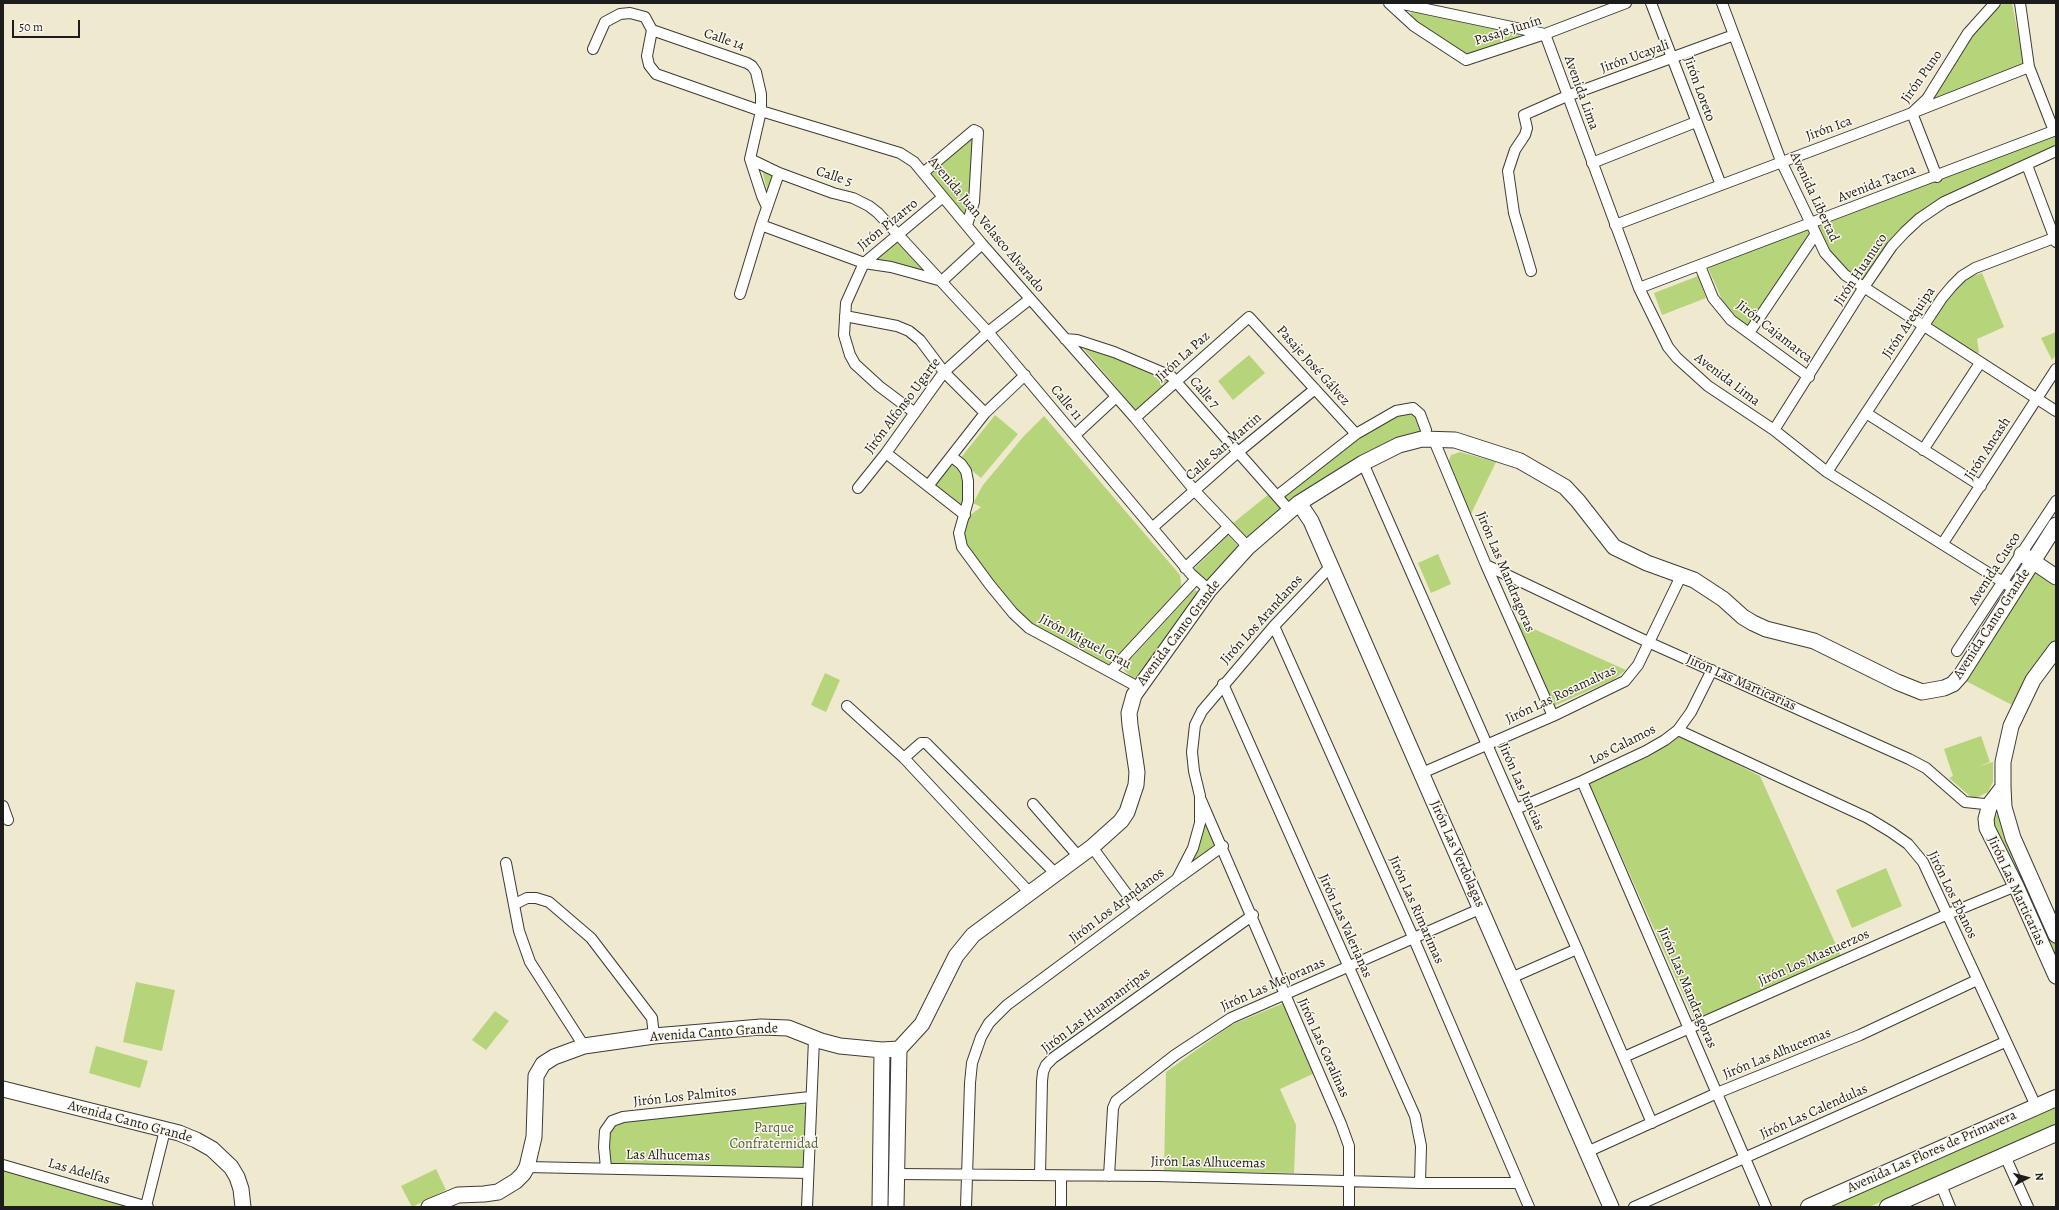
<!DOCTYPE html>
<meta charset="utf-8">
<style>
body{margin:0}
#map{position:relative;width:2059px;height:1210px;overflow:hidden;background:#efe9cf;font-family:Alegreya,serif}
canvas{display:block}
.frame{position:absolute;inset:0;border:4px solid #1c1c1c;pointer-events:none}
.north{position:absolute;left:2007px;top:1158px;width:40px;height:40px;-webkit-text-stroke:3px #fbf7ec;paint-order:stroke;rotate:84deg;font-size:11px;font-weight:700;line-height:16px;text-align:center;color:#1c1c1c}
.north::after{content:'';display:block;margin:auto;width:14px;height:18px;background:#1c1c1c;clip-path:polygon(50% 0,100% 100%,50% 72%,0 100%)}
.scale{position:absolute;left:12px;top:20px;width:68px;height:18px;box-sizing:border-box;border:2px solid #1c1c1c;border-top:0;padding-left:5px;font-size:12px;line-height:14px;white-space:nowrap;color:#1c1c1c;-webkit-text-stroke:3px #fbf7ec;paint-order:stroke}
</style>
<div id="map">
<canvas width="2059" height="1210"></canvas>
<div class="frame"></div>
<div class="north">N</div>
<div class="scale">50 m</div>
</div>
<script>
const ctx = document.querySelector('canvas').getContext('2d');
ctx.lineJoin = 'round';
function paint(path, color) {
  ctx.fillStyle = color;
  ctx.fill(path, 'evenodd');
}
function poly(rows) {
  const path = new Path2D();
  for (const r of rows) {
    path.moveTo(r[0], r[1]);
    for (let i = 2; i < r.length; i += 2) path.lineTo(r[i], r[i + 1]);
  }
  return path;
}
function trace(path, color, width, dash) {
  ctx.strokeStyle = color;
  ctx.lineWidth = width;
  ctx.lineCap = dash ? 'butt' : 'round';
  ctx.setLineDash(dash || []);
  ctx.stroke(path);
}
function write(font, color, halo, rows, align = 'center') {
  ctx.font = font + ' Alegreya,serif';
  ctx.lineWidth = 3;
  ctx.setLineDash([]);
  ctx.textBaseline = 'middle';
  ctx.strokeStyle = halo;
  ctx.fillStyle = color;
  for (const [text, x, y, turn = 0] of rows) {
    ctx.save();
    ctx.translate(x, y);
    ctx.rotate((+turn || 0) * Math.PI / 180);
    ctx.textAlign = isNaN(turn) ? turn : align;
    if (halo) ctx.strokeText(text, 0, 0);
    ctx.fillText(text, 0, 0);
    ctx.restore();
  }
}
paint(poly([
 [2003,3,2012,3,2024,65,1934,99,1934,93,1973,34,1991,13],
 [1413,9,1519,33,1520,38,1464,57,1408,19],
 [2056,134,2056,147,1930,207,1864,282,1849,273,1828,250,1817,227],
 [973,135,971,203,965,214,931,174],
 [761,166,781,173,768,194],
 [1807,229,1810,236,1747,329,1725,306,1708,268],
 [901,239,930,272,876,260],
 [1982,273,2004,327,1977,339,1979,352,1975,357,1930,328,1946,299,1967,278],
 [1698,276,1706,298,1662,315,1654,293],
 [2056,332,2056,355,2052,360,2041,338],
 [1077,341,1171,379,1136,410],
 [1249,355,1265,373,1233,400,1218,381],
 [1412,411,1419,419,1423,432,1411,433,1366,452,1292,504,1287,503,1284,499,1285,495,1361,436,1404,412],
 [995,415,1018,434,981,478,959,460],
 [1044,416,1180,575,1182,591,1112,665,1097,663,1034,629,966,553,963,535,969,516,981,507,973,503,983,485,1023,437],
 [1460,452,1496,462,1470,516,1448,463,1451,455],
 [953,465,963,472,965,491,961,509,933,486,949,468],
 [1269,494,1283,507,1247,540,1232,524],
 [1228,535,1241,549,1207,584,1193,570],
 [1438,554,1451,584,1431,593,1418,563],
 [2035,569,2056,583,2056,642,2012,705,1964,680],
 [1194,590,1199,592,1139,677,1132,678,1124,670,1125,665],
 [1516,621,1626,670,1613,680,1554,706],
 [825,673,840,680,826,712,811,705],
 [1680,735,1760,776,1841,956,1695,1021,1589,783,1652,755],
 [1981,736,1990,762,1977,767,1993,762,1993,782,1988,792,1978,797,1972,798,1949,778,1953,776,1944,749],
 [1992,815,1998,815,2001,818,2056,944,2056,965,1991,821],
 [1203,821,1208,821,1218,845,1195,863,1192,860],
 [1886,868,1902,906,1852,928,1836,890],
 [136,982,175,990,162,1051,123,1042],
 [1284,1003,1315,1073,1280,1089,1296,1125,1294,1173,1164,1171,1166,1072,1231,1025],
 [495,1011,509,1021,486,1050,472,1040],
 [96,1046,148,1061,140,1088,89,1073],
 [888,1057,892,1057,892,1207,883,1207],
 [802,1102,806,1107,804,1168,611,1163,608,1158,610,1131,616,1126,625,1122],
 [2056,1104,2056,1125,1869,1207,1821,1207],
 [436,1169,446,1190,412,1207,401,1186],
 [3,1170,123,1203,128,1207,3,1207]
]), '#b6d57b');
const street = poly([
 [1389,3,1414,26,1466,60,1545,34,1626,3],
 [1398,3,1545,34,1639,288,1668,347,1677,358,1708,386,1774,430,1827,472,2014,589],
 [1651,3,1721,185],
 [1722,3,1781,161,1825,253,1845,275,2056,411],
 [2020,3,2029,67,2054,131],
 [652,30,647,56,649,65,656,74,761,111,900,153,914,162,982,244,1135,418,1195,491,1248,547],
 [593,49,605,22,620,14,630,13,645,17,652,30,747,63,752,66,756,72,761,94,761,111,750,159,762,196,767,207],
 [750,159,779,173,833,193,853,198,869,206,878,213,988,332,1191,574,1209,590],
 [1592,163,1696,122],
 [2027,165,2056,242],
 [923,173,974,130,978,132,974,202,967,225],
 [1937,177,1912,113,1927,99,1968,33,1995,3],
 [761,225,864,263,891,267,942,281,982,244],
 [1615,225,1912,113,2029,67],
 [1700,266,1713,298,1731,320,1809,377],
 [1531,271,1514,213,1508,171,1515,150,1525,135,1527,128,1524,115,1567,96,1734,35],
 [1639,288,2056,130],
 [740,294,761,225,779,173],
 [845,316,897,326,909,331,920,340,944,372,985,413],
 [1749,333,1815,235],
 [1065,339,1077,340,1114,352,1171,376,1290,511],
 [915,413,879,386,855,364,850,355,844,335,846,303,864,263,943,197],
 [1866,413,1981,486],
 [1135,418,1249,317,1356,434],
 [1774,430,1864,287,1892,246,1905,232,1919,219,1944,202,2056,151],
 [1075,435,1116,397],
 [1433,438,1486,565,1553,716],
 [1923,450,1980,363],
 [886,453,965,515],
 [952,457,961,464,966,471,968,481,968,501,959,533,962,547,990,585,1013,613,1029,628,1138,687],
 [1363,463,1577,949,1652,1123],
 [1827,472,1942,298,1952,286,1962,276,1975,268,2054,238],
 [928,486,985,413,1025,375],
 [858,488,886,453,944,372,988,332,1030,299],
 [1277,496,1356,434,1396,411,1413,408,1420,414,1426,430],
 [1152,528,1237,453,1315,389],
 [1943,543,2056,369],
 [1486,565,1648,642,1909,759,1926,768,1965,802,1994,805],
 [1185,568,1228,527],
 [1274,626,1413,937,1529,1207],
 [1957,651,2056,501],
 [1111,671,1196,579],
 [1223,684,1415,1116,1421,1146,1420,1183],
 [847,706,904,758,1030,893],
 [1678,730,1868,818,1891,832,1908,844,1923,862,2036,1106],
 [904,758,921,743,926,743,1056,874],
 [1422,773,1553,716,1625,681,1638,665,1681,576],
 [1582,781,1766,1207],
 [1201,800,1341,1124,1349,1146,1349,1207],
 [1033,804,1079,857],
 [3,806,8,820],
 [1516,809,1582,781,1646,751,1665,740,1678,730,1691,712,1712,670],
 [1092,847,1137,908],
 [506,863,519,931,530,962,584,1046],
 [1180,877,1223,846],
 [515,904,527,898,536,898,549,902,591,938,652,1018,654,1036],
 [1511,978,1577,949],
 [1624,1057,1948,914,2016,886],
 [1587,1152,1717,1093,1860,1035,1977,980],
 [2005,1156,2028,1207],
 [3,1165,148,1207],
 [527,1167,808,1173],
 [606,1168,604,1147,605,1131,612,1121,623,1117,810,1097],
 [896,1174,1157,1176,1420,1183,1518,1183],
 [1040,1175,1042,1081,1043,1072,1046,1065,1053,1058,1253,915],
 [1061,1176,1061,1207],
 [1109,1176,1113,1108,1116,1101,1175,1055,1231,1018,1482,908],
 [1941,1185,1950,1207],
 [146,1206,165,1130],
 [807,1207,814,1039],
 [966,1207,970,1083,972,1063,981,1037,989,1023,1007,1005,1177,879,1193,848,1200,823,1200,796,1194,771,1192,752,1195,725,1202,711,1274,626,1330,567],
 [1634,1207,2005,1042]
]);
const secondary = poly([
 [1299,503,1311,521,1611,1207],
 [2022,554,2056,577],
 [2056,649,2033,680,2011,726,2003,762,2003,787,2004,807,2013,838,2056,935],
 [2003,787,1990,804,1986,819,1987,828,2016,886,2056,976],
 [3,1089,179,1133,196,1140,212,1149,231,1167,237,1177,241,1189,243,1207],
 [429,1207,458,1195,484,1194,498,1192,516,1181,523,1174,527,1167,534,1137,536,1076,543,1064,554,1057,584,1046,654,1036,761,1027,788,1028,821,1041,840,1046,882,1050,899,1049,922,1024,956,956,973,935,1092,847,1121,821,1127,812,1136,785,1137,772,1130,725,1129,713,1134,695,1209,590,1248,547,1299,503,1363,463,1399,445,1422,439,1455,440,1520,461,1565,487,1578,501,1614,547,1647,563,1694,580,1723,599,1743,617,1753,623,1766,629,1814,641,1897,682,1922,692,1944,688,1953,684,1961,675,2056,525],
 [880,1207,882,1050],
 [896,1207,899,1049]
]);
const primary = poly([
 [1809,1207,2056,1098],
 [1888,1207,2056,1133]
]);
trace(street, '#3c3b37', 12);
trace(secondary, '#3c3b37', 17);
trace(primary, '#3c3b37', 18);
trace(street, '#fff', 10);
trace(secondary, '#fff', 15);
trace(primary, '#fff', 16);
write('14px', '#1c1c1c', '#fbf7ec', [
 ["Pasaje Junín",1508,31,-18],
 ["Calle 14",724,40,19],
 ["Jirón Ucayali",1635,57,-20],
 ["Jirón Puno",1922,77,-55],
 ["Jirón Loreto",1699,89,70],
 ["Avenida Lima",1581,93,70],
 ["Jirón Ica",1829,129,-20],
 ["Calle 5",834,177,18],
 ["Avenida Tacna",1877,184,-21],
 ["Avenida Libertad",1814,197,65],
 ["Jirón Pizarro",888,225,-39],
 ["Avenida Juan Velasco Alvarado",986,225,50],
 ["Jirón Huanuco",1861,270,-56],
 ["Jirón Arequipa",1909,323,-56],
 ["Jirón Cajamarca",1774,332,38],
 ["Jirón La Paz",1183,357,-42],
 ["Pasaje José Gálvez",1313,366,48],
 ["Avenida Lima",1727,380,37],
 ["Calle 7",1204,393,49],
 ["Calle 11",1066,403,50],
 ["Jirón Alfonso Ugarte",903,406,-53],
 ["Calle San Martin",1224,447,-41],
 ["Jirón Ancash",1988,449,-57],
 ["Avenida Cusco",1995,569,-57],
 ["Jirón Las Mandragoras",1505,572,67],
 ["Jirón Los Arandanos",1262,620,-48],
 ["Avenida Canto Grande",1992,624,-57],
 ["Avenida Canto Grande",1179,633,-53],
 ["Jirón Miguel Grau",1085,642,28],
 ["Jirón Las Marticarias",1741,683,24],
 ["Jirón Las Rosamalvas",1561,695,-25],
 ["Los Calamos",1623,745,-27],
 ["Jirón Las Juncias",1521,787,66],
 ["Jirón Las Verdolagas",1457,854,66],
 ["Jirón Las Marticarias",2016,891,65],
 ["Jirón Los Ebanos",1952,895,64],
 ["Jirón Los Arandanos",1117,906,-37],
 ["Jirón Las Rimarimas",1416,910,66],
 ["Jirón Las Valerianas",1345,926,66],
 ["Jirón Los Mastuerzos",1814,958,-24],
 ["Jirón Las Mejoranas",1273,985,-24],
 ["Jirón Las Mandragoras",1687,988,67],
 ["Jirón Las Huamanripas",1096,1011,-37],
 ["Avenida Canto Grande",714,1033,-4],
 ["Jirón Las Coralinas",1323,1048,66],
 ["Jirón Las Alhucemas",1777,1054,-22],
 ["Jirón Los Palmitos",685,1097,-6],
 ["Jirón Las Calendulas",1814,1112,-24],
 ["Avenida Canto Grande",130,1122,15],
 ["Avenida Las Flores de Primavera",1932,1152,-24],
 ["Las Alhucemas",668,1156,1],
 ["Jirón Las Alhucemas",1208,1163,1],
 ["Las Adelfas",79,1172,16]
]);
write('14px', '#525d3d', '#fbf7ec', [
 ["Parque",774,1129],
 ["Confraternidad",774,1145]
]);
</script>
